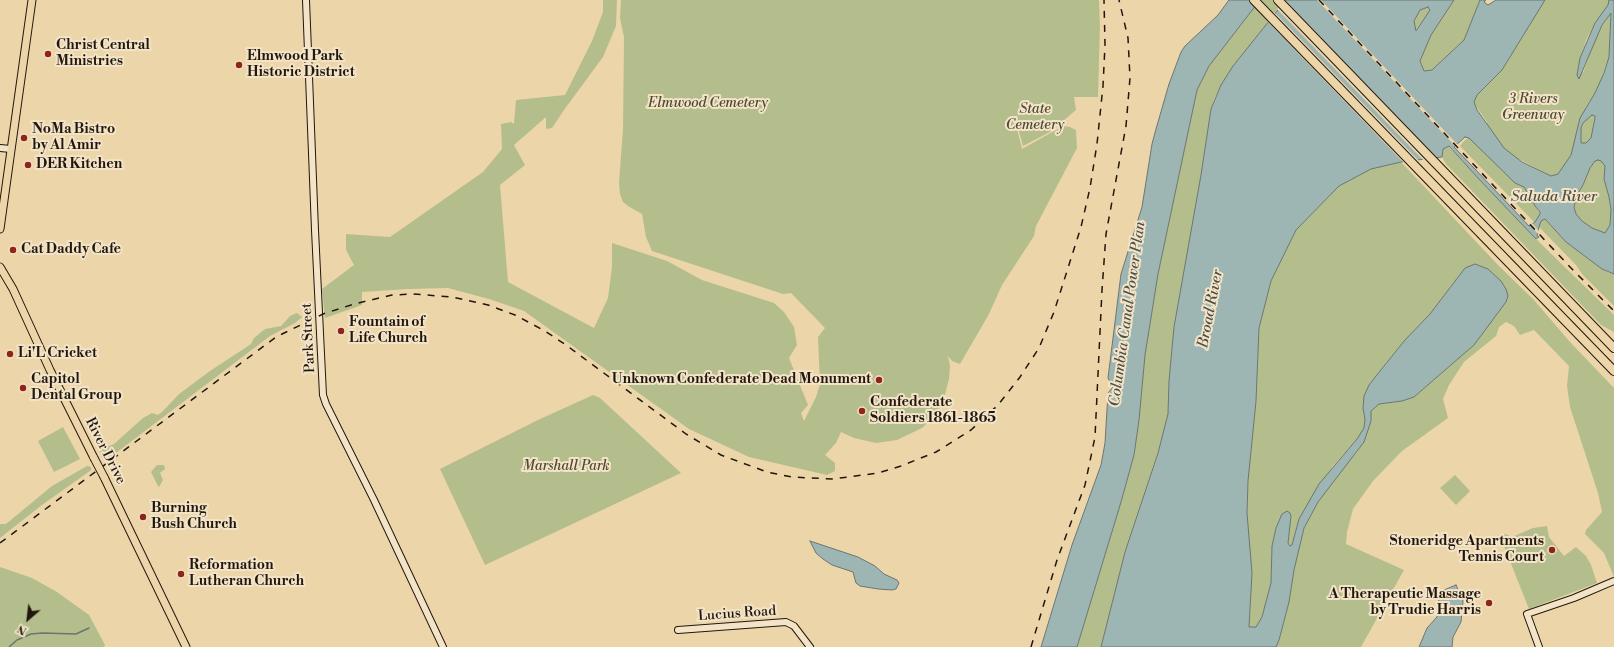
<!DOCTYPE html>
<style>
body{margin:0}
#map{position:relative;width:1614px;height:647px;overflow:hidden;background:#edd5aa;font-family:"Libre Bodoni",serif}
canvas{display:block}
.north{position:absolute;left:8px;top:599px;width:40px;height:40px;-webkit-text-stroke:3px #f3e4c8;paint-order:stroke;rotate:208deg;font-size:11px;font-weight:700;line-height:16px;text-align:center;color:#21170d}
.north::after{content:'';display:block;margin:auto;width:14px;height:18px;background:#21170d;clip-path:polygon(50% 0,100% 100%,50% 72%,0 100%)}
</style>
<div id="map">
<canvas width="1614" height="647"></canvas>
<div class="north">N</div>
</div>
<script>
const ctx = document.querySelector('canvas').getContext('2d');
ctx.lineJoin = 'round';
function paint(path, color) {
  ctx.fillStyle = color;
  ctx.fill(path, 'evenodd');
}
function poly(rows) {
  const path = new Path2D();
  for (const r of rows) {
    path.moveTo(r[0], r[1]);
    for (let i = 2; i < r.length; i += 2) path.lineTo(r[i], r[i + 1]);
  }
  return path;
}
function trace(path, color, width, dash) {
  ctx.strokeStyle = color;
  ctx.lineWidth = width;
  ctx.lineCap = dash ? 'butt' : 'round';
  ctx.setLineDash(dash || []);
  ctx.stroke(path);
}
function write(font, color, halo, rows, align = 'center') {
  ctx.font = font + ' "Libre Bodoni",serif';
  ctx.lineWidth = 4;
  ctx.setLineDash([]);
  ctx.textBaseline = 'middle';
  ctx.strokeStyle = halo;
  ctx.fillStyle = color;
  for (const [text, x, y, turn = 0] of rows) {
    ctx.save();
    ctx.translate(x, y);
    ctx.rotate((+turn || 0) * Math.PI / 180);
    ctx.textAlign = isNaN(turn) ? turn : align;
    if (halo) ctx.strokeText(text, 0, 0);
    ctx.fillText(text, 0, 0);
    ctx.restore();
  }
}
paint(poly([
 [603,0,617,0,616,26,603,57,564,110,552,128,546,129,546,117,514,145,525,165,500,185,508,282,594,328,608,298,612,267,612,243,667,261,702,280,774,303,784,312,794,327,797,345,789,358,808,405,801,413,804,421,816,397,820,384,818,337,825,328,791,293,783,294,652,251,646,237,642,214,628,206,623,202,620,194,619,183,623,129,624,37,620,18,621,0,1099,0,1100,25,1098,97,1074,97,1076,110,1050,132,1023,146,1018,128,1017,129,1022,149,1063,126,1070,127,1076,130,1077,148,1036,226,1034,236,1002,285,989,314,960,364,952,361,948,356,950,366,949,379,944,398,936,414,922,428,897,440,876,443,854,438,841,432,836,443,825,455,835,463,835,471,827,475,749,457,689,429,524,311,489,299,448,288,408,289,362,292,362,305,325,318,322,289,354,265,346,250,346,234,390,237,483,172,502,149,501,124,511,122,514,124,516,100,565,95,592,41,603,12],
 [1260,0,1286,0,1233,66,1215,97,1211,109,1201,175,1174,327,1169,381,1168,414,1164,433,1125,552,1101,647,1077,647,1121,502,1134,455,1139,420,1145,355,1158,274,1197,90,1209,66],
 [1454,0,1480,0,1464,40,1432,70,1424,71,1420,61,1431,35],
 [1545,0,1609,0,1609,5,1595,23,1587,38,1580,58,1583,73,1592,47,1602,25,1611,13,1609,57,1601,80,1595,93,1586,107,1571,155,1561,170,1558,174,1551,176,1519,159,1513,181,1524,187,1540,214,1566,242,1607,272,1614,274,1614,306,1582,274,1576,265,1460,146,1464,141,1487,122,1475,105,1474,102,1475,97,1502,70],
 [1428,7,1431,10,1415,31,1414,21,1420,9],
 [1592,115,1595,116,1595,118,1591,138,1589,141,1582,144,1580,142,1581,128,1585,120],
 [1448,146,1536,239,1614,315,1614,332,1601,325,1446,164,1442,157,1443,149],
 [1598,160,1602,161,1605,166,1604,179,1609,197,1611,209,1610,225,1605,233,1592,228,1582,221,1576,214,1574,207,1577,195,1583,185,1590,168,1595,161],
 [1401,162,1498,265,1533,299,1570,342,1614,388,1614,577,1604,553,1585,534,1586,530,1602,512,1598,493,1570,407,1567,386,1569,366,1534,330,1520,335,1514,326,1506,322,1499,327,1496,336,1464,362,1449,385,1443,399,1448,418,1402,451,1373,481,1353,509,1347,532,1346,544,1404,570,1361,647,1276,647,1279,640,1289,602,1294,570,1304,528,1318,502,1342,468,1357,452,1371,421,1371,411,1379,404,1402,401,1414,397,1474,345,1487,327,1501,281,1488,269,1483,267,1475,264,1465,268,1430,314,1405,340,1369,385,1363,408,1365,419,1364,428,1357,439,1333,466,1306,508,1299,519,1292,545,1290,546,1288,543,1291,516,1290,513,1282,514,1276,528,1272,546,1271,583,1262,617,1256,627,1249,627,1251,599,1247,513,1248,481,1256,401,1259,328,1271,281,1296,230,1339,186,1371,169],
 [297,313,302,317,295,323,270,336,108,459,102,458,99,450,114,444,143,418,152,413,158,415,162,412,179,394,210,371,251,344,254,338,265,329,281,326,290,316],
 [593,395,600,398,681,473,485,565,440,469,538,420],
 [63,427,80,459,54,472,38,441],
 [157,465,164,465,165,469,160,473,163,480,159,487,158,486,151,472],
 [87,466,91,467,91,470,87,473,42,505,0,538,0,524,6,524,52,486],
 [1455,475,1470,491,1456,505,1440,488],
 [1547,526,1549,537,1564,556,1576,547,1586,556,1591,565,1597,583,1529,609,1500,536,1505,534,1512,537,1533,528],
 [0,567,32,578,57,592,89,615,105,645,104,647,0,647]
]), '#b3be8c');
const water = poly([
 [1229,0,1260,0,1209,66,1197,90,1158,274,1145,355,1139,420,1134,455,1121,502,1077,647,1041,647,1072,545,1101,465,1105,443,1108,393,1113,387,1108,378,1121,274,1142,207,1152,144,1156,129,1169,84,1181,52,1185,46,1218,15,1229,0],
 [1286,0,1454,0,1431,35,1420,61,1424,71,1432,70,1464,40,1480,0,1486,0,1484,2,1488,5,1496,0,1545,0,1502,70,1477,95,1474,102,1477,110,1504,148,1522,162,1551,176,1558,174,1571,155,1580,118,1595,93,1604,73,1609,57,1611,13,1602,25,1579,79,1577,75,1580,58,1595,23,1608,5,1609,0,1614,0,1614,274,1602,269,1566,242,1545,219,1541,221,1539,227,1537,236,1539,237,1536,239,1478,178,1449,146,1443,149,1442,157,1401,162,1371,169,1339,186,1296,230,1271,281,1259,328,1256,401,1248,481,1247,513,1252,573,1249,627,1256,627,1262,617,1271,583,1272,546,1276,528,1282,514,1287,511,1290,513,1291,516,1288,543,1290,546,1292,545,1299,519,1319,484,1357,439,1364,428,1365,419,1363,408,1364,396,1369,385,1376,376,1405,340,1430,314,1465,268,1475,264,1488,269,1501,281,1506,289,1508,296,1506,302,1474,345,1414,397,1402,401,1379,404,1371,411,1371,421,1364,442,1318,502,1304,528,1294,570,1289,602,1279,640,1276,647,1101,647,1125,552,1158,453,1168,414,1169,381,1174,327,1201,175,1211,109,1221,85,1233,66,1286,0],
 [1428,7,1430,10,1416,31,1414,21,1420,10,1428,7],
 [1592,115,1595,116,1595,118,1591,138,1586,143,1581,143,1581,128,1583,123,1592,115],
 [1465,137,1469,138,1515,183,1524,187,1532,200,1535,206,1540,212,1540,214,1535,222,1529,226,1454,147,1465,137],
 [1598,160,1601,161,1605,166,1604,179,1609,197,1611,209,1610,225,1605,233,1592,228,1582,221,1576,214,1574,207,1577,195,1583,185,1590,168,1595,161,1598,160],
 [810,541,858,557,875,566,884,574,897,580,899,583,896,589,892,590,878,589,860,586,856,583,853,572,832,565,823,559,816,553,810,541],
 [1456,585,1463,601,1461,622,1453,637,1452,647,1419,647,1427,628,1437,617,1438,602,1444,590,1456,585]
]);
paint(water, '#9db6b4');
trace(water, '#6b7671', 1);
paint(poly([
 [1284,0,1285,0,1439,160,1424,161,1277,9],
 [1317,0,1321,0,1459,146,1457,147,1530,223,1531,222,1540,232,1541,237],
 [1274,12,1420,162,1404,163,1267,21]
]), '#edd5aa');
trace(poly([
 [9,647,17,640,31,634,42,633,76,634,89,628]
]), '#6b7671', 1.5);
const secondary = poly([
 [306,0,315,230,323,395,326,404,374,500,443,647],
 [0,148,11,149],
 [678,630,786,622,794,626,810,647],
 [1539,647,1527,614,1574,598,1614,581]
]);
const primary = poly([
 [0,229,32,0],
 [0,267,13,289,50,370,94,458],
 [104,477,186,647]
]);
const highway = poly([
 [1254,0,1614,371],
 [1278,0,1614,348]
]);
trace(secondary, '#21170d', 8);
trace(primary, '#21170d', 9);
trace(highway, '#21170d', 10);
trace(secondary, '#f3e4c8', 6);
trace(primary, '#edd5aa', 7);
trace(highway, '#edd5aa', 8);
trace(poly([
 [1319,0,1571,268,1614,311],
 [0,543,276,337,323,314,354,304,392,295,413,294,452,297,488,305,515,315,545,331,566,345,686,434,721,455,767,472,792,477,833,479,878,473,901,466,936,452,971,430,998,405,1020,377,1039,348,1054,312,1081,227,1090,188,1097,144,1103,86,1105,45,1104,0],
 [1031,647,1057,560,1085,485,1095,437,1102,290,1106,234,1126,126,1130,78,1128,38,1119,0]
]), '#21170d', 1.5, [7, 7]);
const primaryBridge = poly([
 [94,458,104,477]
]);
trace(primaryBridge, '#21170d', 9, []);
trace(primaryBridge, '#edd5aa', 7);
for (const [x, y, r, color] of [
 [48,54,4,"#8f2418"],
 [239,65,4,"#8f2418"],
 [24,138,4,"#8f2418"],
 [28,165,4,"#8f2418"],
 [13,250,4,"#8f2418"],
 [341,331,4,"#8f2418"],
 [10,354,4,"#8f2418"],
 [879,380,4,"#8f2418"],
 [23,388,4,"#8f2418"],
 [862,411,4,"#8f2418"],
 [143,517,4,"#8f2418"],
 [1552,550,4,"#8f2418"],
 [181,574,4,"#8f2418"],
 [1489,603,4,"#8f2418"]
]) {
  const dot = new Path2D();
  dot.arc(x, y, r, 0, 2 * Math.PI);
  ctx.fillStyle = color;
  ctx.fill(dot);
  trace(dot, '#f3e4c8', 1.5);
}
write('bold 14px', '#21170d', '#f3e4c8', [
 ["Christ Central",56,46],
 ["Ministries",56,62],
 ["Elmwood Park",247,57],
 ["Historic District",247,73],
 ["NoMa Bistro",32,130],
 ["by Al Amir",32,146],
 ["DER Kitchen",36,165],
 ["Cat Daddy Cafe",21,250],
 ["Fountain of",349,323],
 ["Life Church",349,339],
 ["Li'L Cricket",18,354],
 ["Capitol",31,380],
 ["Dental Group",31,396],
 ["Unknown Confederate Dead Monument",871,380,"right"],
 ["Confederate",870,403],
 ["Soldiers 1861-1865",870,419],
 ["Burning",151,509],
 ["Bush Church",151,525],
 ["Stoneridge Apartments",1544,542,"right"],
 ["Tennis Court",1544,558,"right"],
 ["Reformation",189,566],
 ["Lutheran Church",189,582],
 ["A Therapeutic Massage",1481,595,"right"],
 ["by Trudie Harris",1481,611,"right"]
], 'left');
write('italic 14px', '#4d4933', '#f3e4c8', [
 ["3 Rivers",1533,100],
 ["Greenway",1533,116],
 ["Elmwood Cemetery",708,104],
 ["State",1035,110],
 ["Cemetery",1035,126],
 ["Marshall Park",566,467]
]);
write('14px', '#21170d', '#f3e4c8', [
 ["Park Street",309,338,-93],
 ["River Drive",105,451,63],
 ["Lucius Road",737,614,-4]
]);
write('italic 15px', '#4c4f47', '#f3e4c8', [
 ["Saluda River",1554,197],
 ["Broad River",1211,309,-79],
 ["Columbia Canal Power Plan",1128,314,-82]
]);
</script>
